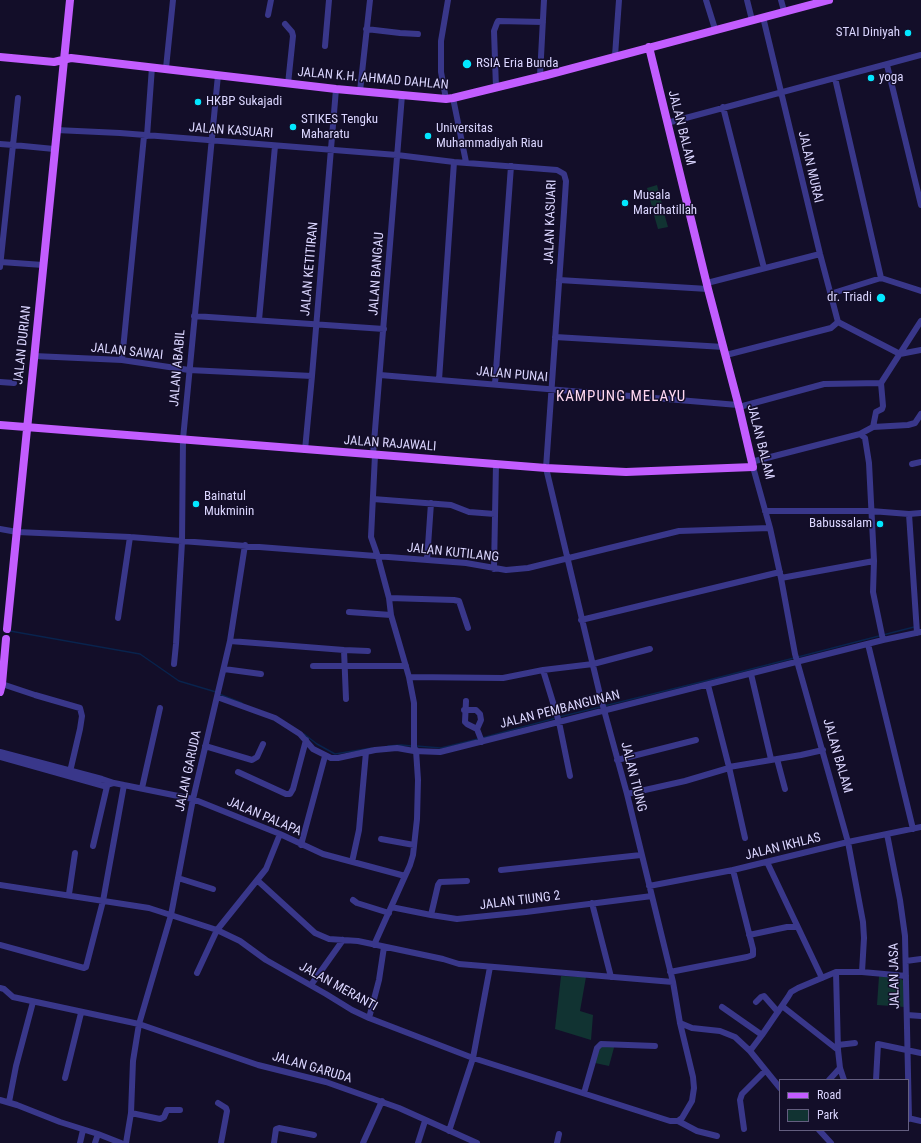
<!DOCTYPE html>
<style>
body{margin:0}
#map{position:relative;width:921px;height:1143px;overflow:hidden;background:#130e29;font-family:"Roboto Condensed",sans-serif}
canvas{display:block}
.legend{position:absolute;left:779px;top:1079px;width:130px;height:52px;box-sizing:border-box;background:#130e29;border:1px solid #635e7f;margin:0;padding:5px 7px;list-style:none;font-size:12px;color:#dbd6ff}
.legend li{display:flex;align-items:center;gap:8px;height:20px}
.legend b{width:20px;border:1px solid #635e7f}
</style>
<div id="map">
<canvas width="921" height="1143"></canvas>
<ul class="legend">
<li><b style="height:5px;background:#c25dff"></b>Road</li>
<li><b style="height:11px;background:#113332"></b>Park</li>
</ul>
</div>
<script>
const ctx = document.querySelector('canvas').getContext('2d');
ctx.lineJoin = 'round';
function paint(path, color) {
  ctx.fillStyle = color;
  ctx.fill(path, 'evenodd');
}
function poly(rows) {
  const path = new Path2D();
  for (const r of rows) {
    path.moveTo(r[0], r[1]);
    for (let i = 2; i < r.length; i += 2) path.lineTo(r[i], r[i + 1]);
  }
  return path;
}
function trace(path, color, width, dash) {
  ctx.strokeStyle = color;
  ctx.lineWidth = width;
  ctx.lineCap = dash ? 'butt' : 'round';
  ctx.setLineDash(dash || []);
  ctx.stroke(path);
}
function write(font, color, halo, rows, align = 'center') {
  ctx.font = font + ' "Roboto Condensed",sans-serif';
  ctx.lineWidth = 3;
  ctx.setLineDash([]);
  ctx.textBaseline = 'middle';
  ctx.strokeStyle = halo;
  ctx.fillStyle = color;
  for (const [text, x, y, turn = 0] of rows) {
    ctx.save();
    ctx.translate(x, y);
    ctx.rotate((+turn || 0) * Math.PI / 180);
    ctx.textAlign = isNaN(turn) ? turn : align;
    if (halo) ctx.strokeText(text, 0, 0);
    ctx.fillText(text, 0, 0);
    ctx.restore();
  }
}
paint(poly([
 [657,185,662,204,652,207,647,188],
 [662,206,668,227,658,229,652,208],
 [561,976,586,977,580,1011,593,1015,591,1040,555,1029],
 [879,976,901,979,904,981,905,1007,877,1005],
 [615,1044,609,1066,595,1063,599,1048,603,1045]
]), '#113332');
trace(poly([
 [10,631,140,654,179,681,216,692],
 [883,635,914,627],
 [798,657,879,636],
 [219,694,242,703],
 [604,706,709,680,794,658],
 [559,717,600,707],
 [304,734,317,744,335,754,372,748],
 [482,738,556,718],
 [388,746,401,745,412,746],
 [416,746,441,748,478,739]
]), '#09234d', 1.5);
trace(poly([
 [706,0,715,29],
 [747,0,752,20],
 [781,0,784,11],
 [268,15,271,0],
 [763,17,820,254,838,322],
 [285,24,292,32,293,36,288,84],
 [366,29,400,33,418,34],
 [325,46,329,0],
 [615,56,619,0],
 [887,65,921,205],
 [166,68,173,0],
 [540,76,544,0],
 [835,78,881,278],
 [496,88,494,31,497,23,498,21,543,22],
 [360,91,370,0],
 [453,98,466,162],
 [446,99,441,72,441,41,448,0],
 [723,107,764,268],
 [667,123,921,55],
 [147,136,152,67],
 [0,144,13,145,18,98],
 [1,262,43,265],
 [0,267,13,145,54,149],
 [559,280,708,289],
 [707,283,820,254],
 [830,294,881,278,921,291],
 [194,316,384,329],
 [259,320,275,146],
 [838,322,900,354,921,350],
 [555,337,724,347],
 [726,355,831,328,838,322],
 [34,356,122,360,189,370,312,376],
 [122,360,144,136],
 [380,375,738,405],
 [439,380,454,162],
 [0,382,14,383],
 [495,384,511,166],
 [739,407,824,384,881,383,921,321],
 [873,427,908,425,915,423,921,414],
 [860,434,873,427,876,412,882,409,883,406,881,383],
 [305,450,312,376,336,89],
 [373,455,402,95],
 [375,455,371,537,378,557,389,598,391,615,409,677,414,703,414,751],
 [751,462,860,434,865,438,869,463,874,561,873,592,883,640],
 [912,464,921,462],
 [753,467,770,528,781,578,795,654,848,842,863,922,864,938,862,972],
 [373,499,451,505,469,512,495,514],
 [765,511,871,511,909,514,921,513],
 [909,514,917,633],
 [0,529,17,532,130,537,466,563,506,570,528,568,679,531,770,528],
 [427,560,431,503],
 [494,569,496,464],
 [781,578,874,561],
 [389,598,454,600,459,601,468,628],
 [349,612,391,615],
 [118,618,130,537],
 [581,620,780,572],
 [230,641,344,650,368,651],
 [868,644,913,829],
 [344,650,346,699],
 [174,664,176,644,182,542,183,439,218,75],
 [313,666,406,666],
 [224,669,261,674],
 [543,670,559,722,570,776],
 [751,674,771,759],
 [409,677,503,678,543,670,593,664,650,649],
 [2,684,35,695,80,708,82,716,80,729,69,776],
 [708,685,729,767,745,838],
 [217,697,275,718,300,734,313,749,331,758,338,758,375,750,397,748,414,751,440,752,883,640,921,632],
 [466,701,465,722,467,724,477,729,482,742],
 [464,710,476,710,480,714,481,720,477,729],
 [205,746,252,760,257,757,263,744],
 [0,752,102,779,114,783,193,799,280,834,323,854,405,876],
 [0,757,104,786,114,783],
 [777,759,785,789],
 [617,760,696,740],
 [729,767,801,755,823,750],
 [238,772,286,794,290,794,293,789,306,740],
 [142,788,160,708],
 [627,794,685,781,729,768],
 [887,834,900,900,905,936,909,1119],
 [381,839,414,845],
 [301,845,325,756],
 [93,846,108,782],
 [352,862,359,830,366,752],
 [767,862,822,978],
 [501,870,641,855],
 [178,878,213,889],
 [257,880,315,933,329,939,358,941,443,959,459,964,673,982],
 [0,885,149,908,217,930,240,941,266,960,326,994,352,1010,369,1018,473,1058,670,1121,678,1121,682,1118,692,1101,694,1088,693,1077,680,1023,673,982,627,794,601,699,546,468,564,212,566,181,564,174,557,170,454,162,397,155,120,133,56,130],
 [649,886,733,870,848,842,921,827],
 [69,894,75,853],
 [353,900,357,903,389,913],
 [592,903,611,977],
 [391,907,431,915,457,919,526,912,652,896],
 [431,915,438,885,440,882,467,881],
 [749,935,787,927,797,927],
 [0,945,84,968,86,967,103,901,124,785],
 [374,945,410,865,413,855,417,819,418,780,416,750],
 [906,961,921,959],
 [670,972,747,957,753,955,753,949,733,870],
 [836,972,838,1050,840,1068,844,1080],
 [197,973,217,930,266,869,280,834],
 [311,985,343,940],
 [0,988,4,989,13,997,139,1024,258,1065,326,1082,399,1108,477,1143],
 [756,1002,761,997,764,996,778,1012],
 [782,1006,838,1050],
 [722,1007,762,1035],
 [907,1015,921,1016],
 [369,1018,379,980,384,947],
 [680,1023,692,1028,720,1031,735,1037,750,1051,780,1088],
 [838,1045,855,1043],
 [750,1051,762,1035,788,997,791,992,798,988,836,972,862,972,906,976],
 [65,1078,81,1013],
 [829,1080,840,1068],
 [876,1080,878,1044,921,1053],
 [584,1093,597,1048,601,1044,655,1046],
 [0,1100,17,1105,60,1122,98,1134,121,1143],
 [9,1102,16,1066,33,1002],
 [218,1103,226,1108,227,1111,221,1143],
 [131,1113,160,1119,164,1117,167,1110,180,1110],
 [908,1118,921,1121],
 [678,1121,697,1131,717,1136],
 [744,1129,740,1100,742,1094,765,1071],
 [819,1130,831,1143],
 [449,1131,473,1058,490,967],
 [80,1143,83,1130],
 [95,1143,98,1134],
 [126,1143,131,1113,133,1061,139,1024,171,915,193,799,230,641,245,545],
 [274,1143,276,1129,279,1128,314,1135],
 [363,1143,382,1101],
 [418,1143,425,1121],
 [557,1143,559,1134]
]), '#39378a', 6);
trace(poly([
 [0,57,54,62,71,58,336,89,446,99,453,98,547,75,829,0],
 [0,425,546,468,626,472,753,467,739,407,708,289,649,47],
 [7,629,70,0],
 [0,692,2,684,6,639]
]), '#c25dff', 8);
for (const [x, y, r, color] of [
 [908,33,4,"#02e7ff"],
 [467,64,5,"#02e7ff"],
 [871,78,4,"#02e7ff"],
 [198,102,4,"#02e7ff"],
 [293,127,4,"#02e7ff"],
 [428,136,4,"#02e7ff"],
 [625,203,4,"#02e7ff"],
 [881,298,5,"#02e7ff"],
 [196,504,4,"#02e7ff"],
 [880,524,4,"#02e7ff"]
]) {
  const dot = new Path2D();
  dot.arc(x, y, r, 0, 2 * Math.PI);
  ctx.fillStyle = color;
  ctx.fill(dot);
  trace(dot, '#130e29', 1.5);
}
write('13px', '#dbd6ff', '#130e29', [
 ["STAI Diniyah",900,33,"right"],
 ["RSIA Eria Bunda",476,64],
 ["yoga",879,78],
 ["HKBP Sukajadi",206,102],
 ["STIKES Tengku",301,120],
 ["Maharatu",301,135],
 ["Universitas",436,129],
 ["Muhammadiyah Riau",436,144],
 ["Musala",633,196],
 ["Mardhatillah",633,211],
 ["dr. Triadi",872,298,"right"],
 ["Bainatul",204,497],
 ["Mukminin",204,512],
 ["Babussalam",872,524,"right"]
], 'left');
write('13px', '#dbd6ff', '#130e29', [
 ["JALAN K.H. AHMAD DAHLAN",373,79,5],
 ["JALAN BALAM",681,128,76],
 ["JALAN KASUARI",231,131,4],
 ["JALAN MURAI",810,167,77],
 ["JALAN KASUARI",551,222,-88],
 ["JALAN KETITIRAN",310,269,-85],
 ["JALAN BANGAU",377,274,-86],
 ["JALAN DURIAN",23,345,-84],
 ["JALAN SAWAI",127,352,6],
 ["JALAN ABABIL",178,368,-85],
 ["JALAN PUNAI",512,375,5],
 ["JALAN BALAM",760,442,76],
 ["JALAN RAJAWALI",390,444,4],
 ["JALAN KUTILANG",453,553,6],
 ["JALAN PEMBANGUNAN",560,710,-14],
 ["JALAN BALAM",837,756,74],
 ["JALAN GARUDA",189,771,-78],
 ["JALAN TIUNG",633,777,76],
 ["JALAN PALAPA",264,817,23],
 ["JALAN IKHLAS",783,847,-14],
 ["JALAN TIUNG 2",520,901,-7],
 ["JALAN JASA",895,976,-91],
 ["JALAN MERANTI",338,987,29],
 ["JALAN GARUDA",312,1068,16]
]);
ctx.letterSpacing = '1px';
write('15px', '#ffd8f1', '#130e29', [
 ["KAMPUNG MELAYU",621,397]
]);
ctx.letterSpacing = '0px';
</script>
